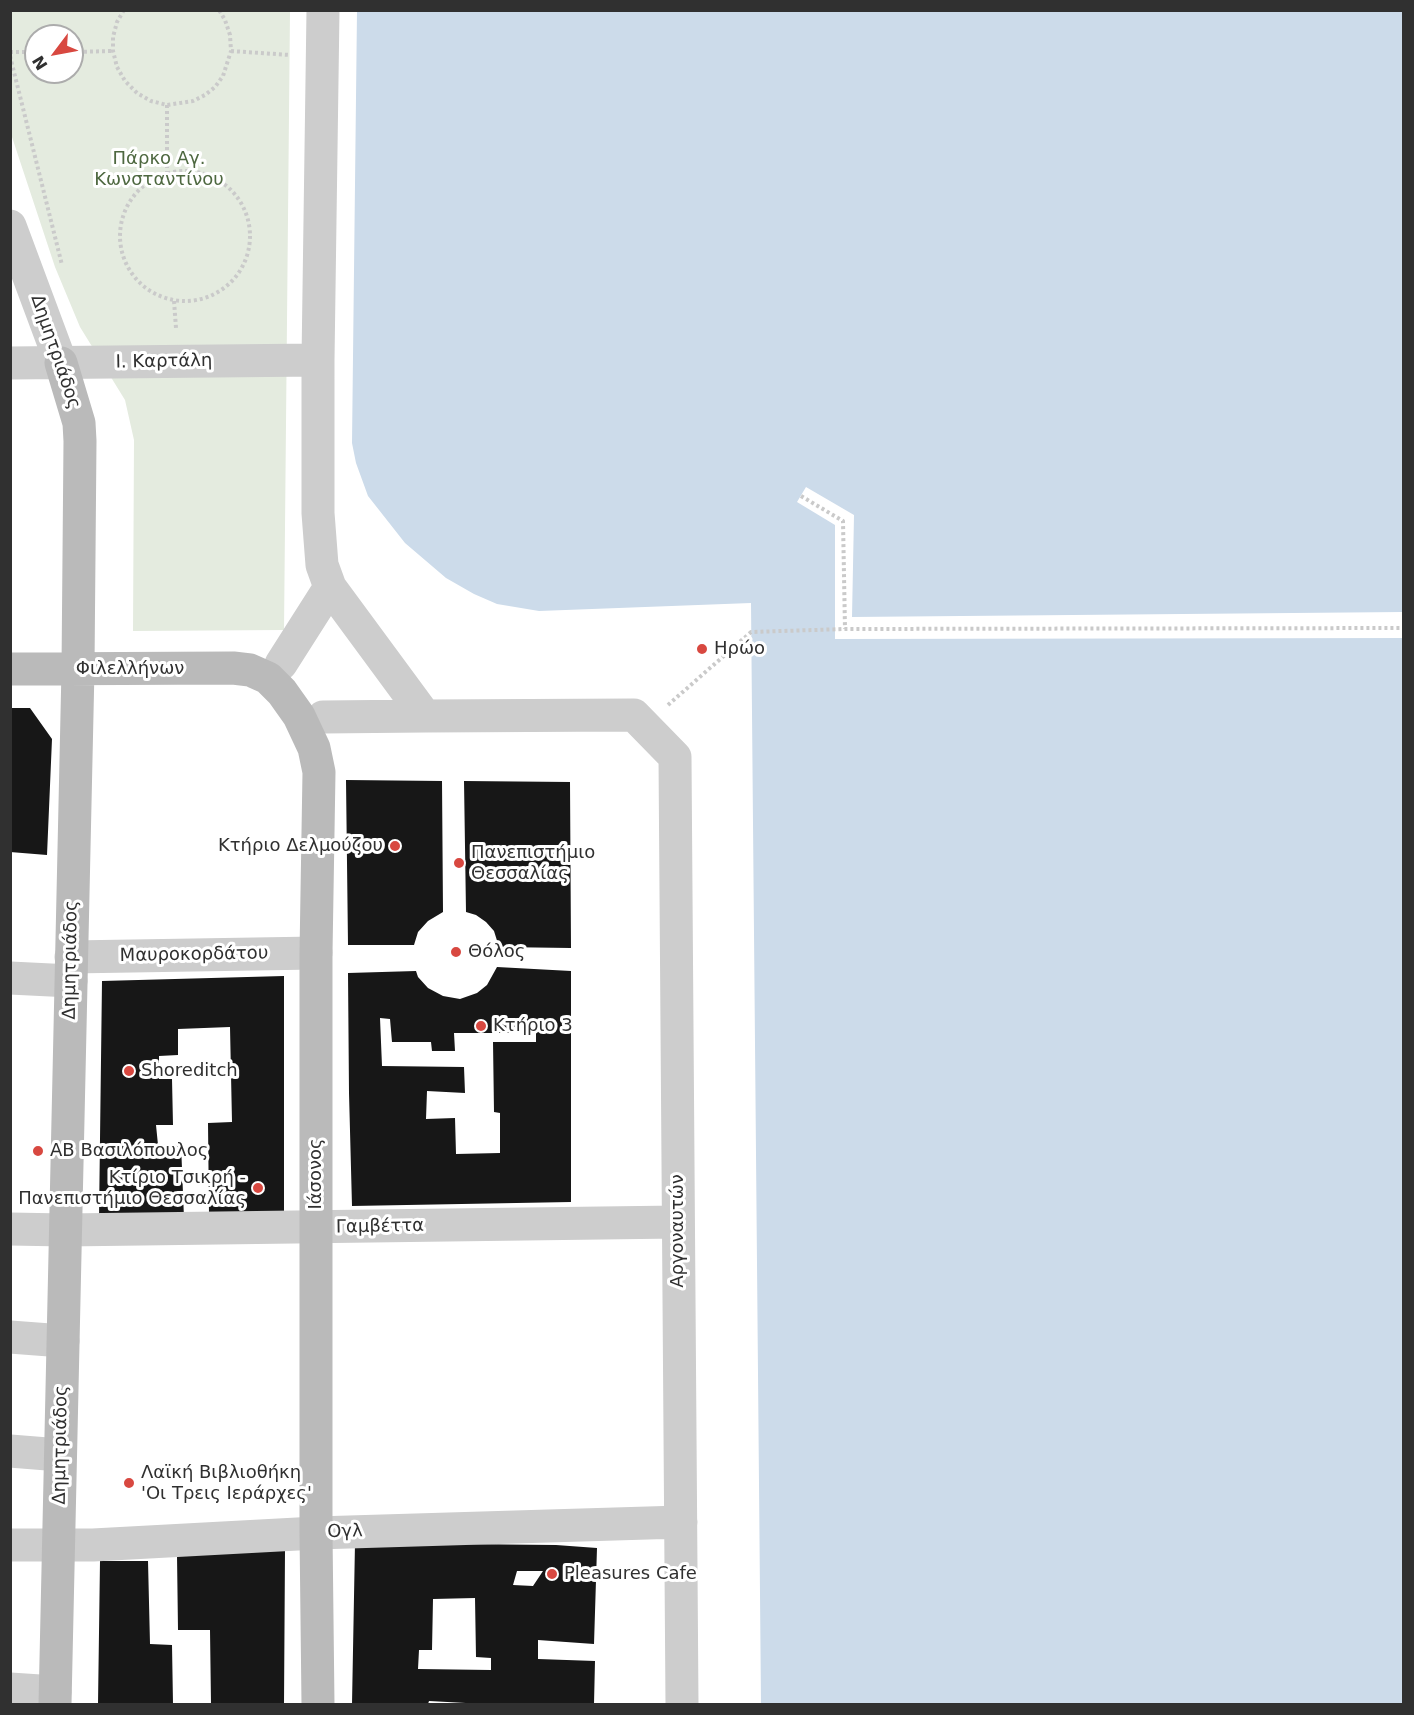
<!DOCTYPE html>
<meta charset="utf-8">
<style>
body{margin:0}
#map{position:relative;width:1414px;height:1715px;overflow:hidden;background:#fff;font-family:"DejaVu Sans",sans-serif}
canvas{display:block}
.frame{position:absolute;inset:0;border:12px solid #303030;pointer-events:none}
.north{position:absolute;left:24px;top:24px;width:60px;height:60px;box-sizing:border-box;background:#fff;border:2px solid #acacac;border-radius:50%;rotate:238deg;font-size:16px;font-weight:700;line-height:24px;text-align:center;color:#303030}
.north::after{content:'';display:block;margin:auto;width:21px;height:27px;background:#d84840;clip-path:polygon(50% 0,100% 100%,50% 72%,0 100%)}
</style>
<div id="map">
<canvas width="1414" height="1715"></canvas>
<div class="frame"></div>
<div class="north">N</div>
</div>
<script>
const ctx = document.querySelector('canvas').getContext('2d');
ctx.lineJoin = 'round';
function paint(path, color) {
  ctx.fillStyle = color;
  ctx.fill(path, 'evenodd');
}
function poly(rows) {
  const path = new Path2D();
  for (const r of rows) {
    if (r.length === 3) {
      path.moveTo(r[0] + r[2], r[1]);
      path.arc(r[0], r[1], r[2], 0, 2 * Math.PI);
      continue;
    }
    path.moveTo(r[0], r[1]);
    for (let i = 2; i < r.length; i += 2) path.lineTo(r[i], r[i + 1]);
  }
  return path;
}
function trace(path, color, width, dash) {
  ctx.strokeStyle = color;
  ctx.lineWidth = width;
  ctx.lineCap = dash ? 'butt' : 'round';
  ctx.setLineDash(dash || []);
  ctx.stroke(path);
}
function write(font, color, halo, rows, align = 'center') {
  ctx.font = font + ' "DejaVu Sans",sans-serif';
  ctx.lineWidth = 6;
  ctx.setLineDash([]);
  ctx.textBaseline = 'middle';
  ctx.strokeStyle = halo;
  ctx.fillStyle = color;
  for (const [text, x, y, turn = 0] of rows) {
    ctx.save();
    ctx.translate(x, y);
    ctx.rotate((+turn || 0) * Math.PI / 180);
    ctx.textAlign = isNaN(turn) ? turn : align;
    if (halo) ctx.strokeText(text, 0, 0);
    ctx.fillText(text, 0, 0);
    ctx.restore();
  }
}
paint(poly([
 [10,11,290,11,284,630,133,631,134,440,125,400,80,327,55,267,11,134],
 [36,36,72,36,72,72,36,72]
]), '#e4ebdf');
paint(poly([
 [357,11,1403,11,1403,1704,761,1704,751,603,539,611,497,604,474,594,446,578,405,543,368,496,356,463,352,443]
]), '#ccdbea');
paint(poly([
 [806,487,854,515,852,617,1403,612,1403,638,835,639,835,525,797,502]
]), '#fff');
paint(poly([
 [10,708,30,708,52,739,47,855,10,852],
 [346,780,442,781,443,912,428,921,418,932,414,945,348,945],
 [464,781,570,782,571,948,499,947,494,931,486,922,476,915,466,912],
 [497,967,571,971,571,1202,352,1206,349,1093,348,973,416,971,418,977,428,988,443,996,460,999,477,993,487,985],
 [380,1018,390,1019,392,1042,431,1042,432,1051,455,1051,454,1033,536,1033,536,1042,493,1042,494,1112,500,1113,500,1153,456,1154,455,1118,426,1119,427,1091,465,1093,464,1067,382,1066],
 [284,976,284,1215,209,1215,208,1123,232,1122,230,1027,178,1029,178,1055,159,1056,159,1079,172,1079,173,1125,156,1125,158,1145,181,1144,184,1218,99,1218,102,981],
 [355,1543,556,1545,597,1548,594,1644,538,1640,538,1659,595,1661,594,1704,484,1704,429,1701,428,1704,352,1704],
 [517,1571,543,1571,533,1586,513,1585],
 [475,1598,476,1657,491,1658,491,1670,418,1669,419,1650,432,1650,433,1599],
 [285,1550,284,1704,211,1704,210,1630,178,1630,177,1555],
 [100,1561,148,1561,150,1644,172,1645,173,1704,98,1704]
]), '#171717');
trace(poly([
 [124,10,117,22,113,37,113,51,117,67,125,81,137,93,151,101,167,105,193,101,205,95,215,87,223,76,231,51,230,35,225,20,219,10],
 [231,51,290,55],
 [10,52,36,52],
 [72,52,113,51],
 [10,56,62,265],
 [167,105,167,172],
 [185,236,65],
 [174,301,176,328],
 [801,496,843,521,845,629],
 [668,705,751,632,845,629,1404,628]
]), '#cacaca', 4, [3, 3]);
trace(poly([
 [323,10,318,360,318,513,322,565,330,587,425,716,634,715,675,757,682,1704],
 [10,226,61,363],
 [10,363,318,360],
 [281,664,330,587],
 [323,717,425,716],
 [71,957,316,953],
 [10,978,71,981],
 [10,1229,65,1230,678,1222],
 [10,1337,63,1341],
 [10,1451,60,1455],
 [10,1545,93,1545,316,1533,681,1522],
 [10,1689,55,1692]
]), '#cdcdcd', 33);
trace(poly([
 [10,669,233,668,250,670,268,678,282,692,299,716,314,748,319,772,316,953,316,1533,318,1704],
 [55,1704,78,669,80,441,79,423,61,363]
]), '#bababa', 33);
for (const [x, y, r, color] of [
 [702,649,6,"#d84840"],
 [395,846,6,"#d84840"],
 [459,863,6,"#d84840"],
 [456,952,6,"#d84840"],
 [481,1026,6,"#d84840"],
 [129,1071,6,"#d84840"],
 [38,1151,6,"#d84840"],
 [258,1188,6,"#d84840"],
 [129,1483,6,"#d84840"],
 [552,1574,6,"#d84840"]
]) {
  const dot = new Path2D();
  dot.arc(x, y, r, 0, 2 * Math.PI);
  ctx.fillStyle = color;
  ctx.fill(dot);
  trace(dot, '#fff', 2);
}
write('18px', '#4e6840', '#fff', [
 ["Πάρκο Αγ.",159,159],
 ["Κωνσταντίνου",159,180]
]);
write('18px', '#303030', '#fff', [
 ["Δημητριάδος",55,352,71],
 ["Ι. Καρτάλη",164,362,-1],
 ["Φιλελλήνων",130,669],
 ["Μαυροκορδάτου",194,955,-1],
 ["Δημητριάδος",71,960,-89],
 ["Ιάσονος",316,1174,-90],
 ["Γαμβέττα",380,1227,-1],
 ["Αργοναυτών",678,1231,-90],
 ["Δημητριάδος",61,1445,-89],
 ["Ογλ",345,1532,-2]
]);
write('18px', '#303030', '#fff', [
 ["Ηρώο",714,649],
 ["Κτήριο Δελμούζου",383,846,"right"],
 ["Πανεπιστήμιο",471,853],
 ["Θεσσαλίας",471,874],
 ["Θόλος",468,952],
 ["Κτήριο 3",493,1026],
 ["Shoreditch",141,1071],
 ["ΑΒ Βασιλόπουλος",50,1151],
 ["Κτίριο Τσικρή -",246,1178,"right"],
 ["Πανεπιστήμιο Θεσσαλίας",246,1199,"right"],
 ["Λαϊκή Βιβλιοθήκη",141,1473],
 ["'Οι Τρεις Ιεράρχες'",141,1494],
 ["Pleasures Cafe",564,1574]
], 'left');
</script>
